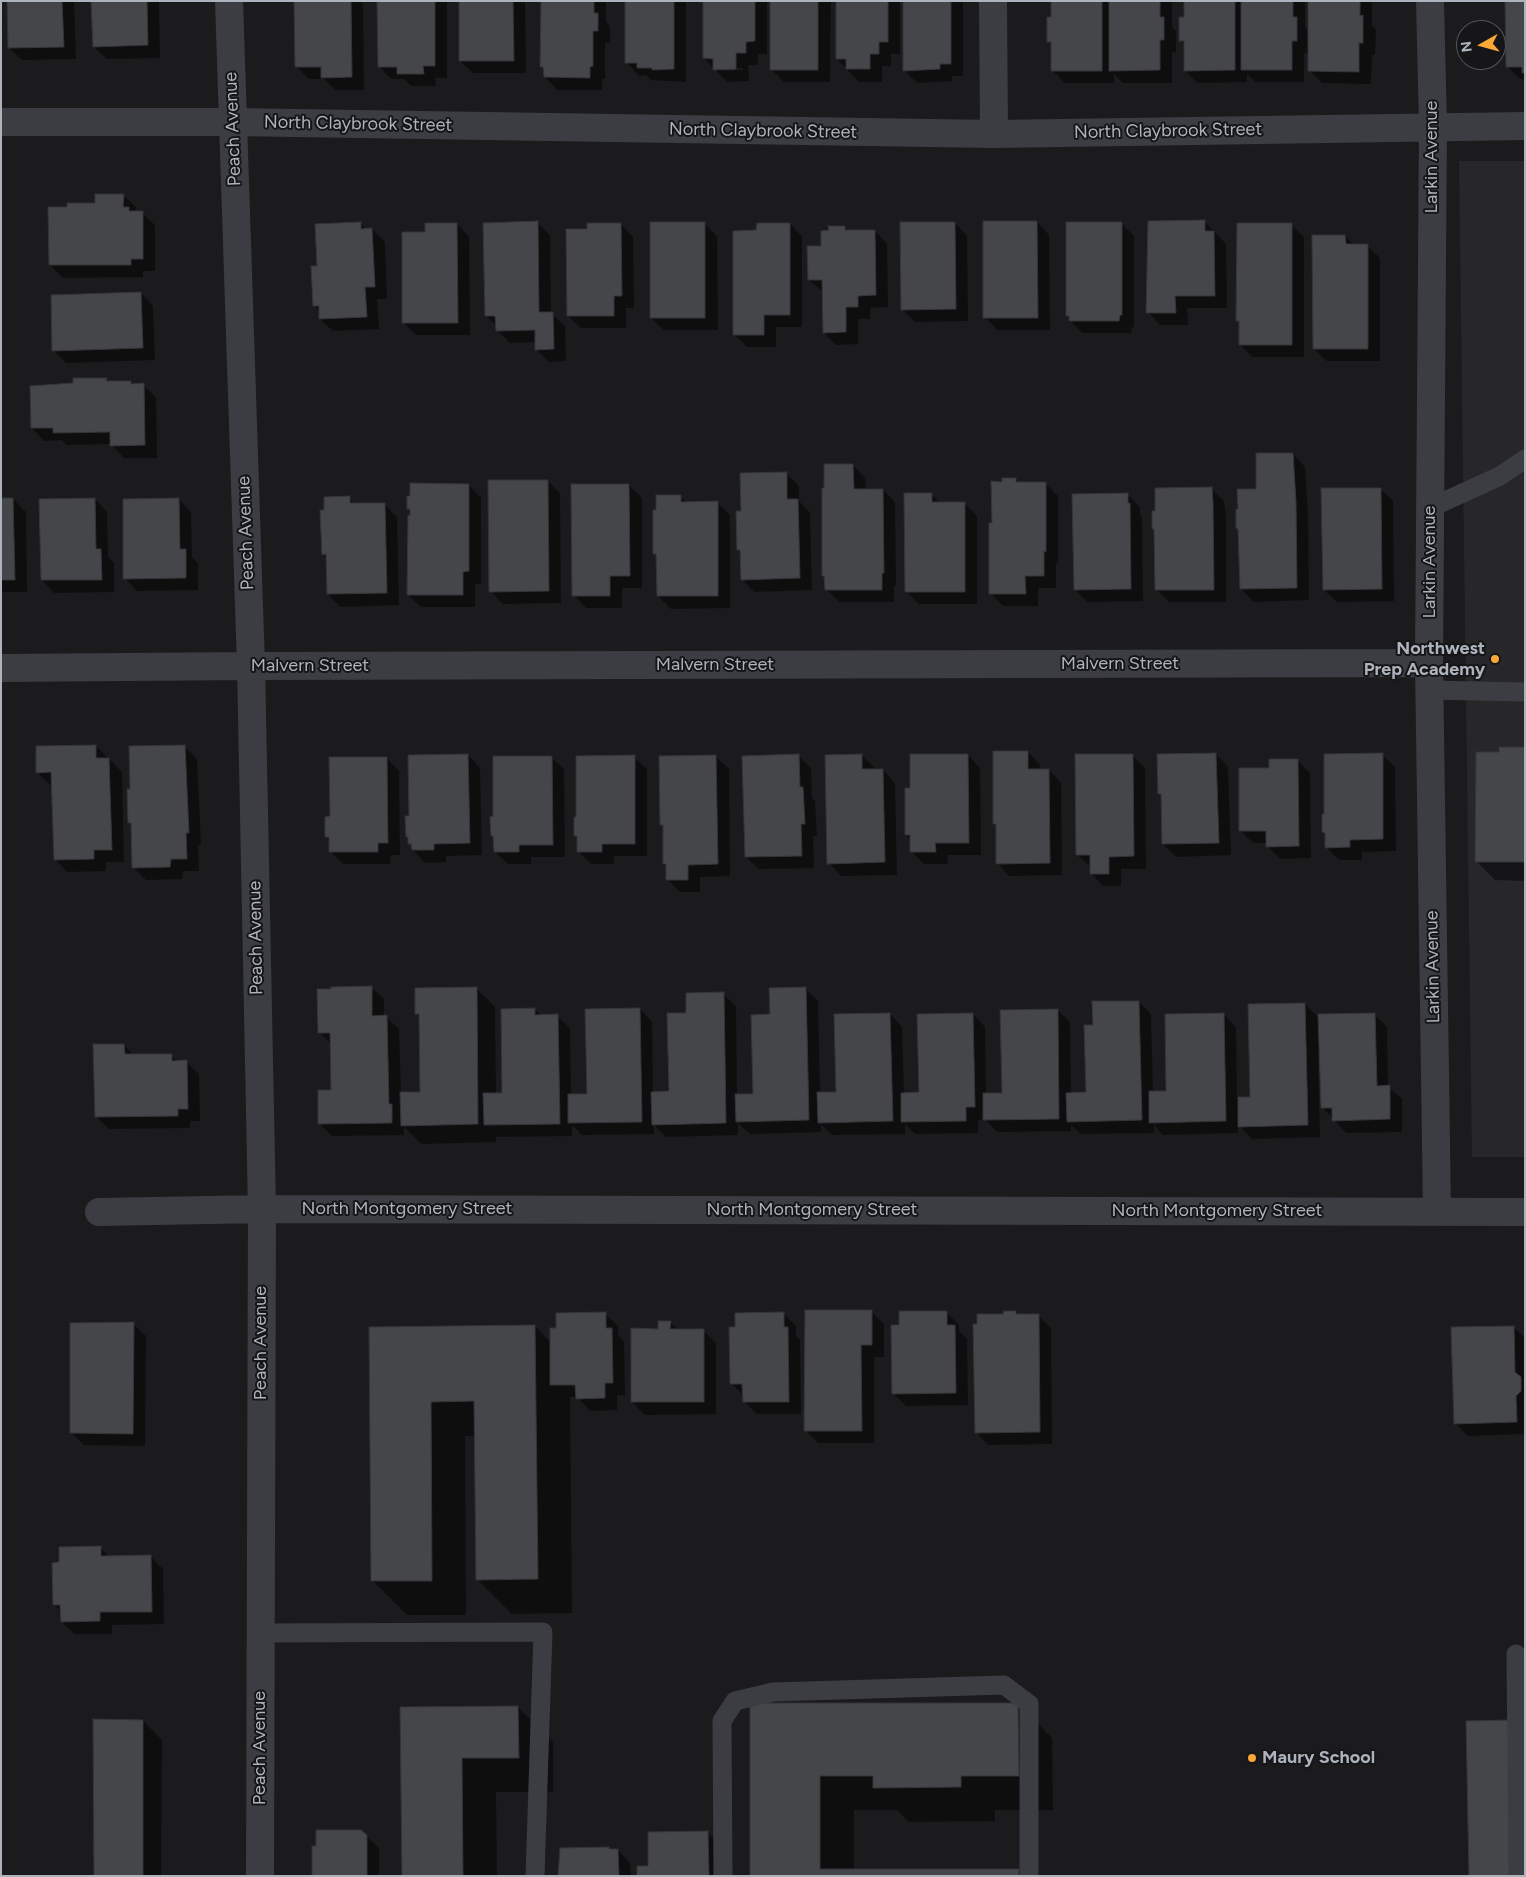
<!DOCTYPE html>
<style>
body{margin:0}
#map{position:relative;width:1526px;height:1877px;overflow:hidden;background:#1b1b1d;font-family:Figtree,sans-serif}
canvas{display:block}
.frame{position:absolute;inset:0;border:2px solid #adb3bd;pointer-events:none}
.north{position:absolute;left:1456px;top:20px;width:50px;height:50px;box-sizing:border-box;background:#161618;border:1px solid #52555a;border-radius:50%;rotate:263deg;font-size:14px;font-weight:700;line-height:20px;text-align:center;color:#adb3bd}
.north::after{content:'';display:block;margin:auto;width:18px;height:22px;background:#f9a737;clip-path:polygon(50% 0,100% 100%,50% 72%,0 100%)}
</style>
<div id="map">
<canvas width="1526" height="1877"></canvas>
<div class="frame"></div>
<div class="north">N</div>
</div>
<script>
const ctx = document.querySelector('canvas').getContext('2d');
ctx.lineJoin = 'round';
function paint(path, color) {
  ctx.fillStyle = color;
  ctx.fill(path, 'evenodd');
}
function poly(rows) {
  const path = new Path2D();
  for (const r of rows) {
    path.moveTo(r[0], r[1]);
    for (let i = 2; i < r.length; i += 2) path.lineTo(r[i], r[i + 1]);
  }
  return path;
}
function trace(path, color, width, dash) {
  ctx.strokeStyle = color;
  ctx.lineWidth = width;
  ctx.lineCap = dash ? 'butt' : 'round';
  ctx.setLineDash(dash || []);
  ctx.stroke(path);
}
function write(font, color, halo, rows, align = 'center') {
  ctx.font = font + ' Figtree,sans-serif';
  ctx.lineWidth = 4;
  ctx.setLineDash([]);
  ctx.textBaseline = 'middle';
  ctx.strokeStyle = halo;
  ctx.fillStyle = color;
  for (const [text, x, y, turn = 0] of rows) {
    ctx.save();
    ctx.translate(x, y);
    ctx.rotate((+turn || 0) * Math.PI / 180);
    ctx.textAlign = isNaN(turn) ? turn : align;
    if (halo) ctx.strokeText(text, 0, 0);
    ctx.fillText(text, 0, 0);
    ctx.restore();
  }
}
paint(poly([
 [1459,161,1525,161,1525,1157,1472,1157]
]), '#27272a');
paint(poly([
 [8,1,74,1,76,59,22,60,9,48],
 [93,1,159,1,160,58,107,59,94,47],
 [295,1,360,1,363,4,364,90,335,90,324,79,309,79,297,67],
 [379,1,447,1,447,78,435,78,436,86,411,86,404,79,391,79,379,66],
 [460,1,525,1,526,73,473,73,460,61],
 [542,1,606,1,606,22,610,26,610,43,605,43,605,79,602,79,602,90,557,90,545,77,545,69,542,66],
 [626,1,686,1,686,82,651,80,646,75,639,76,627,63],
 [704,1,767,1,767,54,758,54,758,65,748,65,749,81,727,82,704,58],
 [721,68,743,68,743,70,724,71],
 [771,1,831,1,830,82,784,82,771,69],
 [837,1,900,1,900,54,891,54,891,66,882,66,882,82,859,82,837,59],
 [904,1,963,1,963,76,952,76,952,81,917,83,904,70],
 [1052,1,1172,1,1172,27,1176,31,1176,52,1172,53,1172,83,1123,83,1114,74,1114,83,1065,83,1052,70,1052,46,1048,41,1052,18],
 [1185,1,1305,1,1305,27,1309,31,1309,1,1372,1,1372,26,1376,29,1375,55,1372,55,1371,84,1322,83,1309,70,1309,53,1304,53,1304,82,1255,82,1247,74,1247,82,1197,83,1185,70,1185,45,1181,40,1185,18],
 [1525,1,1525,79,1520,79,1507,66],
 [123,195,136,207,136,212,142,213,155,225,155,271,143,271,143,277,63,278,50,265,69,208,96,204],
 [1204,221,1226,244,1227,308,1187,308,1188,325,1160,325,1148,312],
 [1037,222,1049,235,1050,330,997,330,985,317],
 [360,223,367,230,372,229,385,242,387,299,377,299,379,329,333,331,320,319,320,311,314,306,319,267],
 [538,223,550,235,551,313,565,326,566,361,549,362,536,349,536,342,510,343,497,330,497,326,486,316],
 [955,223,967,236,968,321,915,322,902,309],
 [1121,223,1134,236,1134,327,1132,327,1131,333,1082,333,1070,321,1067,315],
 [457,224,469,237,470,335,416,335,404,323,427,233],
 [621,224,633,237,634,308,626,308,626,328,581,328,568,316],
 [705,224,717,236,718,330,664,330,651,318],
 [790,224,802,236,802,327,776,327,776,347,747,347,734,334,757,231],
 [1291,225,1304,237,1304,357,1252,357,1240,344,1240,323,1238,320],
 [844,227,849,232,875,231,887,244,888,307,870,308,870,319,858,319,858,344,836,345,824,333,823,292,809,280,822,247],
 [1345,236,1354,245,1367,245,1380,258,1380,361,1327,361,1314,349],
 [141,293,153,306,155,360,66,363,53,350],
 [106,379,110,382,130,382,133,385,143,385,156,397,157,458,124,458,111,444,67,445,62,440,44,441,32,428,75,384],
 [1293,454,1305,467,1308,515,1309,600,1254,602,1241,589,1239,510],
 [853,465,865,478,866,490,883,490,895,502,896,585,894,586,894,602,839,602,826,589],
 [786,473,799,486,799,501,810,513,812,590,754,592,742,579,741,553,738,550,742,512],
 [1015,480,1019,484,1045,483,1058,496,1058,564,1056,563,1056,588,1038,588,1038,606,1003,606,991,594,993,524,1003,483],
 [548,481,560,493,561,603,503,604,490,591],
 [469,485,481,498,481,584,475,584,475,607,421,607,408,595,411,511,409,508],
 [629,485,642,498,642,588,622,588,622,608,586,608,574,595],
 [1211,489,1224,501,1226,516,1226,602,1169,602,1157,590,1156,531,1153,529],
 [1380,489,1393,501,1394,601,1337,602,1324,590],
 [931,494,940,503,964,503,977,516,977,604,919,604,906,591],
 [1127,494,1140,507,1140,515,1142,517,1143,601,1087,602,1075,590],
 [681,497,687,503,717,503,730,515,730,608,671,609,658,596,658,557,655,554],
 [349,498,356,505,384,504,397,517,399,605,340,607,328,594,327,559,323,554],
 [1,499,13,499,26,512,27,592,1,592],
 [95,499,107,512,108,557,114,563,114,592,54,593,42,580],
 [179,499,191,512,192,557,198,563,198,590,137,591,125,578],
 [96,746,122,772,124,862,106,862,106,871,67,872,55,859,53,785,50,785,37,772],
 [184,746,197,759,201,845,198,845,199,871,183,871,182,879,146,880,133,867,132,826,129,823,131,790],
 [1525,749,1525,881,1495,880,1477,862,1500,753],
 [1028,752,1040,765,1040,770,1049,770,1061,783,1062,875,1009,876,997,863,997,826,994,824],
 [1216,754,1228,767,1231,855,1176,857,1163,844,1162,797,1159,794],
 [468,755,480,768,482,855,446,856,446,862,425,863,413,850,407,837,410,817],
 [861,755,874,767,874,770,883,770,895,783,897,875,841,876,829,863],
 [968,755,980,768,981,855,947,855,948,864,924,864,911,851,911,840,906,835,911,789],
 [1382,755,1395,767,1396,851,1362,852,1362,860,1339,860,1326,847,1326,835,1323,832,1325,815],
 [799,756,811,768,812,798,815,801,817,836,813,836,814,868,759,869,746,857],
 [1133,756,1145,768,1146,869,1121,869,1121,886,1103,886,1091,873,1091,867,1077,855],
 [551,757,564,769,565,857,531,857,531,864,508,864,495,852,495,838,492,836],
 [634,757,647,769,647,856,614,856,614,864,591,864,578,851,578,838,575,835],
 [716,757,729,769,730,876,700,877,700,892,680,892,667,879,667,866,665,864,664,827,661,824],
 [387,758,399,771,400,855,391,855,390,864,343,864,331,852,331,840,326,836,331,818],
 [1297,760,1310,773,1311,858,1280,859,1267,846,1267,843,1253,843,1240,830,1270,769],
 [371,987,384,999,384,1017,386,1017,399,1029,401,1093,421,1093,420,1018,417,1014,476,988,495,1007,496,1094,504,1094,535,1009,542,1016,557,1016,570,1028,571,1095,588,1095,640,1009,652,1022,653,1093,670,1092,688,1014,723,994,736,1006,737,1095,754,1095,771,1016,805,988,818,1001,820,1093,837,1093,890,1014,902,1027,904,1094,920,1093,973,1014,985,1027,986,1094,1003,1094,1057,1010,1070,1022,1071,1094,1087,1093,1094,1026,1139,1002,1151,1014,1153,1092,1167,1092,1223,1014,1236,1027,1237,1098,1251,1098,1305,1004,1320,1019,1374,1014,1387,1027,1388,1087,1402,1099,1402,1132,1346,1133,1322,1107,1321,1052,1318,1052,1320,1137,1252,1139,1238,1124,1238,1133,1163,1135,1154,1125,1154,1133,1081,1134,1071,1125,1071,1131,997,1132,985,1119,978,1120,978,1133,915,1134,905,1124,905,1134,832,1135,821,1124,821,1132,750,1134,738,1123,738,1135,666,1137,654,1125,654,1134,582,1135,572,1125,572,1136,498,1137,496,1135,496,1142,421,1144,404,1127,404,1135,332,1136,320,1124,333,1091,332,1045,319,1032],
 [124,1045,135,1056,171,1055,178,1062,186,1062,199,1074,200,1121,190,1121,190,1128,109,1129,96,1117],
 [872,1312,884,1324,884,1357,874,1357,874,1443,818,1443,806,1431],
 [946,1312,959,1325,959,1331,967,1339,968,1405,906,1406,893,1393,900,1326],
 [1015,1312,1018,1315,1038,1315,1051,1328,1052,1444,988,1445,976,1432,1005,1315],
 [783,1313,796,1326,796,1336,800,1340,801,1414,757,1414,744,1401,744,1396,731,1383],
 [605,1314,618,1326,618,1335,624,1342,625,1395,617,1395,617,1410,590,1411,577,1397,570,1397,572,1613,512,1614,477,1579,476,1436,465,1436,466,1615,407,1615,373,1581,370,1328,535,1326,551,1343,558,1329],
 [670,1322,679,1330,703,1330,716,1343,716,1414,645,1415,632,1402,659,1330],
 [133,1324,146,1336,145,1446,84,1445,72,1433],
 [1513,1327,1525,1338,1525,1434,1468,1436,1455,1423],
 [100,1548,110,1557,150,1556,163,1569,164,1624,112,1625,112,1634,74,1634,62,1622,62,1612,54,1605,61,1564],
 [1018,1704,1052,1738,1053,1810,995,1810,995,1821,909,1822,897,1810,854,1810,854,1870,1018,1870,1024,1876,752,1876,751,1705],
 [518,1707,553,1742,553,1792,496,1792,497,1876,403,1876,401,1709],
 [143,1721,162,1740,161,1876,95,1876],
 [707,1832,726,1851,726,1876,638,1876,650,1867],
 [366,1836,379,1848,379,1876,314,1876],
 [608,1848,610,1850,618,1850,630,1863,631,1876,559,1876,559,1862]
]), '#0007');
const building = poly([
 [7,1,62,1,64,47,8,48,7,1],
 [91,1,147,1,148,45,93,47,91,1],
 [294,1,351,1,352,77,321,78,321,67,295,67,294,1],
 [377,1,435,1,435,66,423,66,424,74,397,74,397,67,378,67,377,1],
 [459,1,513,1,514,61,459,61,459,1],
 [541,1,594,1,594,13,598,13,598,31,593,31,593,66,590,67,590,78,544,77,543,67,540,67,541,1],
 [625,1,674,1,674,69,652,70,652,68,637,68,637,63,625,63,625,1],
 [703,1,755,1,755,41,746,42,746,53,736,53,736,69,713,70,713,59,703,58,703,1],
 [770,1,818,1,818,70,770,70,770,1],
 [836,1,888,1,888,42,879,42,879,54,870,54,870,69,846,69,846,59,836,59,836,1],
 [903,1,951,1,951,64,940,64,940,69,903,71,903,1],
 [1051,1,1102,1,1102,71,1051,71,1051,42,1047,42,1047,17,1051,17,1051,1],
 [1109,1,1160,1,1160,17,1164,17,1164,40,1160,40,1160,70,1109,71,1109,1],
 [1184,1,1235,1,1235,70,1184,71,1184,41,1179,41,1179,17,1184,17,1184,1],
 [1241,1,1293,1,1293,17,1297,17,1297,41,1292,41,1292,70,1241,70,1241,1],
 [1308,1,1360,1,1360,16,1363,15,1363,43,1359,43,1359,72,1308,71,1308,1],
 [1505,1,1525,1,1525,73,1522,73,1522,67,1506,67,1505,1],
 [95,194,124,194,123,207,129,207,129,211,143,211,143,259,131,259,131,265,49,265,48,207,67,207,67,203,95,203,95,194],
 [1205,220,1205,231,1214,231,1215,296,1175,296,1176,313,1146,313,1148,221,1205,220],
 [538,221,539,312,553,312,554,349,535,350,535,330,496,331,495,316,485,316,483,223,538,221],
 [983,221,1037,221,1038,318,983,318,983,221],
 [361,222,361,229,372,228,375,287,365,287,367,317,319,319,319,306,313,306,311,266,317,266,315,224,361,222],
 [650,222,705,222,705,318,650,318,650,222],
 [900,222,955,222,956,309,901,310,900,222],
 [1066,222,1122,222,1122,315,1120,315,1119,321,1069,321,1069,316,1066,316,1066,222],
 [425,223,457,223,458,323,402,323,402,232,425,232,425,223],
 [587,223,621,223,622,296,614,296,614,316,567,316,566,229,587,229,587,223],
 [757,223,790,223,790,315,764,315,764,335,733,335,733,231,756,230,757,223],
 [1237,223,1292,223,1292,345,1239,345,1239,321,1236,321,1237,223],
 [828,226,845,226,845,230,875,230,876,295,858,296,858,307,846,307,846,332,823,333,822,280,808,280,807,246,821,246,821,231,829,230,828,226],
 [1312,235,1345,235,1346,244,1368,244,1368,349,1313,349,1312,235],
 [141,292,143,348,52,351,51,295,141,292],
 [73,378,107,378,106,381,131,381,131,384,144,383,145,445,110,446,110,432,53,433,53,428,31,428,30,386,73,383,73,378],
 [1256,453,1293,453,1296,502,1297,588,1240,589,1238,529,1236,528,1236,509,1238,509,1237,489,1256,489,1256,453],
 [824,464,853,464,854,489,883,489,884,573,882,573,882,590,825,590,824,576,822,576,822,488,824,488,824,464],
 [787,472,787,499,798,499,800,578,741,580,740,550,737,550,736,511,741,511,740,473,787,472],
 [1002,478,1016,478,1016,482,1046,482,1046,552,1044,551,1044,576,1025,576,1026,594,989,594,989,523,992,523,991,481,1002,482,1002,478],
 [488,480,548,480,549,591,489,592,488,480],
 [410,483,469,484,469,571,463,572,463,595,407,595,408,515,410,516,410,509,407,509,407,496,410,496,410,483],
 [571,484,629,484,630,576,610,576,610,596,572,596,571,484],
 [1212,487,1213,503,1214,590,1155,590,1154,529,1152,529,1152,511,1155,511,1155,488,1212,487],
 [1321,488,1381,488,1382,589,1323,590,1321,488],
 [904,493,932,493,932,502,965,502,965,592,905,592,904,493],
 [1128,493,1128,503,1130,503,1131,589,1074,590,1072,494,1128,493],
 [656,495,681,495,681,502,718,501,718,596,657,596,656,554,653,554,653,510,656,510,656,495],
 [350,496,350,503,385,503,387,593,327,594,326,554,322,555,320,510,324,510,324,497,350,496],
 [1,498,13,498,15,580,1,580,1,498],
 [95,498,96,549,101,549,102,580,41,580,39,499,95,498],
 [179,498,180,549,186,549,186,578,123,579,123,499,179,498],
 [96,745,96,758,109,758,112,850,94,850,94,859,54,860,51,772,36,773,36,746,96,745],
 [185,745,189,833,186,833,187,859,171,859,170,867,132,868,131,823,128,823,127,789,130,789,129,746,185,745],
 [1499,747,1525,747,1525,862,1475,862,1476,752,1499,752,1499,747],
 [993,751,1028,751,1028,769,1049,769,1050,863,996,864,996,824,993,824,993,751],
 [1216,753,1219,843,1162,844,1161,794,1158,794,1157,754,1216,753],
 [1383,753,1383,839,1350,840,1350,847,1325,848,1325,833,1322,832,1322,814,1324,814,1324,754,1383,753],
 [468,754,470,843,434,844,434,850,412,850,411,844,408,844,408,837,406,837,405,816,409,816,408,755,468,754],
 [799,754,800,787,803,787,805,824,801,824,802,856,745,857,742,756,799,754],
 [862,754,862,769,883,769,885,862,827,864,825,755,862,754],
 [910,754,968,754,969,843,935,843,936,852,910,852,910,835,905,835,905,788,910,788,910,754],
 [1075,754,1133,754,1134,856,1109,857,1109,874,1090,874,1090,855,1076,855,1075,754],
 [635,755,635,844,602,844,602,852,577,852,577,836,574,836,574,817,576,817,576,756,635,755],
 [716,755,718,864,688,865,688,880,666,880,666,864,663,864,663,825,660,825,659,756,716,755],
 [493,756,552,756,553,845,519,845,519,852,494,852,493,836,491,836,490,817,493,816,493,756],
 [329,757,387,757,388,843,378,843,378,852,329,852,329,837,325,837,325,817,330,816,329,757],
 [1269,759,1298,759,1299,846,1266,847,1266,831,1239,831,1239,768,1269,768,1269,759],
 [372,986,372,1016,387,1015,389,1104,392,1104,392,1123,318,1124,318,1090,331,1090,330,1033,318,1033,317,989,331,989,331,987,372,986],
 [477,987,478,1124,401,1126,400,1092,420,1092,419,1014,415,1014,415,988,477,987],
 [806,987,809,1120,736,1122,735,1094,753,1094,751,1015,770,1014,769,988,806,987],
 [724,992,726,1123,652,1125,651,1092,669,1091,667,1013,686,1013,686,993,724,992],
 [1092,1001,1139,1001,1142,1120,1067,1122,1066,1093,1086,1092,1084,1025,1093,1025,1092,1001],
 [1305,1003,1308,1125,1238,1127,1238,1097,1250,1097,1248,1004,1305,1003],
 [535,1008,535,1015,558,1014,560,1124,484,1125,483,1093,502,1093,501,1009,535,1008],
 [640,1008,642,1122,568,1123,568,1094,587,1094,585,1009,640,1008],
 [1058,1009,1059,1119,983,1120,983,1093,1002,1093,1000,1010,1058,1009],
 [890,1013,893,1121,818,1123,817,1092,836,1092,834,1014,890,1013],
 [973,1013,975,1107,966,1107,966,1121,901,1122,901,1093,919,1092,917,1014,973,1013],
 [1224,1013,1226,1121,1149,1123,1149,1091,1166,1091,1165,1014,1224,1013],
 [1375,1013,1377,1086,1390,1085,1390,1119,1332,1121,1332,1108,1321,1108,1318,1014,1375,1013],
 [93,1044,124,1044,125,1054,172,1054,172,1061,187,1060,188,1109,178,1109,178,1116,95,1117,93,1044],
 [805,1310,872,1310,872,1345,861,1345,862,1431,804,1431,805,1310],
 [899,1311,947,1311,947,1325,955,1325,956,1393,892,1394,891,1325,899,1325,899,1311],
 [1004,1311,1016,1311,1016,1314,1039,1314,1040,1432,975,1433,973,1324,977,1324,977,1314,1003,1314,1004,1311],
 [606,1312,606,1328,612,1328,613,1383,605,1383,605,1398,576,1399,575,1385,550,1385,550,1328,556,1328,556,1313,606,1312],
 [784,1312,784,1327,788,1327,789,1402,743,1402,742,1384,730,1384,729,1327,735,1327,735,1313,784,1312],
 [658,1321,671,1321,670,1329,704,1329,704,1402,631,1402,631,1328,658,1329,658,1321],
 [134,1322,133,1434,70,1433,70,1323,134,1322],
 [535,1325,538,1579,476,1580,474,1401,431,1402,432,1581,371,1581,369,1327,535,1325],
 [1514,1326,1515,1372,1521,1377,1521,1391,1516,1396,1517,1422,1454,1424,1451,1327,1514,1326],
 [101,1546,101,1556,151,1555,152,1612,100,1612,100,1621,61,1622,60,1605,53,1605,52,1563,59,1562,59,1547,101,1546],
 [750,1703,1018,1703,1019,1776,961,1776,961,1787,873,1788,873,1776,820,1776,820,1869,1019,1869,1019,1876,750,1876,750,1703],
 [518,1706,519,1758,462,1758,463,1876,402,1876,400,1707,518,1706],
 [93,1719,143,1720,143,1876,94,1876,93,1719],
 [1510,1720,1512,1876,1469,1876,1466,1721,1510,1720],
 [316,1830,361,1830,367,1835,367,1876,312,1876,312,1846,316,1846,316,1830],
 [708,1831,709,1876,637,1876,637,1866,648,1866,648,1832,708,1831],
 [609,1847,609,1849,618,1849,619,1876,558,1876,560,1848,609,1847]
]);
paint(building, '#45464a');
trace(building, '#353539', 1);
trace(poly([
 [1430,508,1500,476,1525,459],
 [1429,690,1525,692],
 [261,1633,543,1632,535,1876],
 [1516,1654,1518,1876],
 [723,1876,722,1721,735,1701,773,1692,1004,1685,1029,1704,1029,1876]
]), '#3c3d43', 19);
trace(poly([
 [229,1,251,666,262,1209,260,1876],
 [993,1,994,134],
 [1430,1,1433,126,1429,663,1437,1212],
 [1,122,232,122,994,134,1525,126],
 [1,668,251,666,1429,663],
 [99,1212,262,1209,1525,1212]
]), '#3c3d43', 28);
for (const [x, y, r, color] of [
 [1495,659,5,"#f9a737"],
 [1252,1758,5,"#f9a737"]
]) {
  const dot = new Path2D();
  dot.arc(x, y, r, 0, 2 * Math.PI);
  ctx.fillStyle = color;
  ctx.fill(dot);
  trace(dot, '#161618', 2);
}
write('18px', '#adb3bd', '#161618', [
 ["North Claybrook Street",358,124,1],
 ["Peach Avenue",233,129,-92],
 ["North Claybrook Street",763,131,1],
 ["North Claybrook Street",1168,131,-1],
 ["Larkin Avenue",1432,157,-90],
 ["Peach Avenue",246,533,-92],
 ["Larkin Avenue",1430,562,-90],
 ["Malvern Street",1120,664],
 ["Malvern Street",715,665],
 ["Malvern Street",310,666],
 ["Peach Avenue",256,938,-91],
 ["Larkin Avenue",1433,967,-91],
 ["North Montgomery Street",407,1209],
 ["North Montgomery Street",812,1210],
 ["North Montgomery Street",1217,1211],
 ["Peach Avenue",261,1343,-90],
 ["Peach Avenue",260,1748,-90]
]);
write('bold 18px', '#adb3bd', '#161618', [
 ["Northwest",1485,649],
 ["Prep Academy",1485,670],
 ["Maury School",1262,1758,"left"]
], 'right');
</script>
